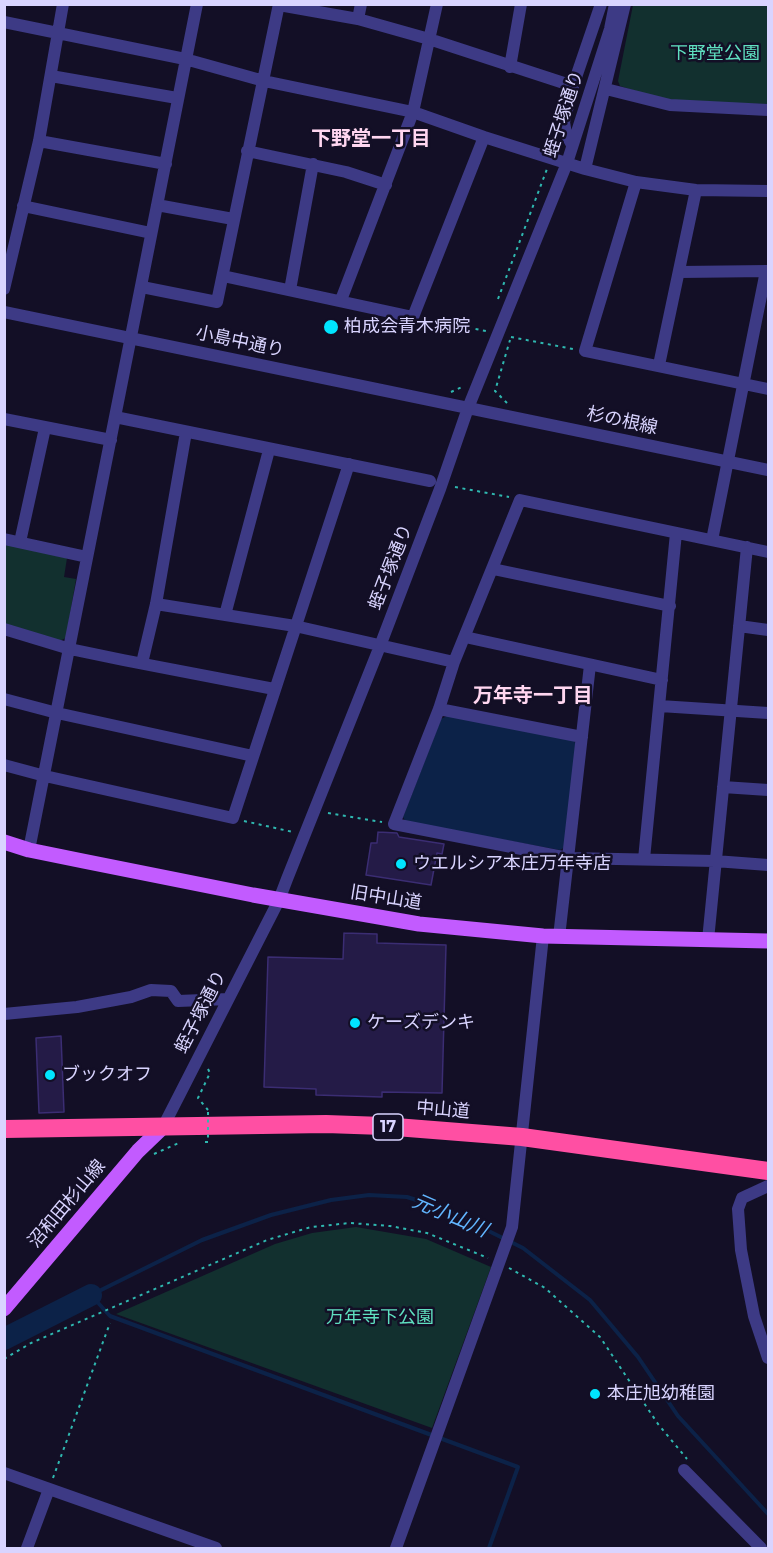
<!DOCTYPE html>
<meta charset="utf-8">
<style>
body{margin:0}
#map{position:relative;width:773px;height:1553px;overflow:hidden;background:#130f26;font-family:Montserrat,sans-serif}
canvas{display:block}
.frame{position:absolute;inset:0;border:6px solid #d9d4ff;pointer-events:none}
</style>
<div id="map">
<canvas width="773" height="1553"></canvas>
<div class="frame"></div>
</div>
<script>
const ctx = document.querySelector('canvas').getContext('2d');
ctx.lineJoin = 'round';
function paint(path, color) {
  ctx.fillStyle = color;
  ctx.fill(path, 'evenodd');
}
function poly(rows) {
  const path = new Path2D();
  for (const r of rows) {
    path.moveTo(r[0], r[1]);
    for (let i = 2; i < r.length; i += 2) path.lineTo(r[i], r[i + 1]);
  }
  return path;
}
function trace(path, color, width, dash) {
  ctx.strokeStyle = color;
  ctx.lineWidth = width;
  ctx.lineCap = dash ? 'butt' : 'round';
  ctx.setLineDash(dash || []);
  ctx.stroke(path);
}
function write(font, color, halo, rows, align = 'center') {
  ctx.font = font + ' Montserrat,"Noto Sans JP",sans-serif';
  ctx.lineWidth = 5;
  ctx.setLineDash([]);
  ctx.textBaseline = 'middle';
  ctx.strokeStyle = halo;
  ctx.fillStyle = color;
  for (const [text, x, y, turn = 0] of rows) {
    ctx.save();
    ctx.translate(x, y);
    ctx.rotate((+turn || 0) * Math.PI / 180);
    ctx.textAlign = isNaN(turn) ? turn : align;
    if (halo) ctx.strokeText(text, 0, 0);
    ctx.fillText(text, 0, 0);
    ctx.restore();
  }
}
paint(poly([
 [633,5,768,5,768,104,671,102,620,86,618,81],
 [5,544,67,558,64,577,76,579,66,638,59,641,5,624],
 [356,1227,426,1239,491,1267,432,1428,116,1314,275,1244,312,1233]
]), '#12302f');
paint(poly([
 [451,714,574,740,576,746,565,847,560,850,406,822,403,817,441,719]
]), '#0c2248');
trace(poly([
 [489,1548,518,1467,110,1316,91,1295,202,1240,271,1215,331,1200,369,1195,407,1197,444,1209,523,1248,590,1300,638,1357,678,1416,768,1514]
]), '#0c2248', 4);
trace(poly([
 [4,1339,91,1295]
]), '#0c2248', 22);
const building = poly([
 [378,832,397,833,399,837,444,844,442,854,437,853,431,885,366,875,371,843,377,843,378,832],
 [344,933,377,934,377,943,446,945,442,1093,382,1092,382,1097,316,1095,316,1089,264,1087,268,957,343,959,344,933],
 [61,1036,64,1112,39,1113,36,1038,61,1036]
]);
paint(building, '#241b47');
trace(building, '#3b2d73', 1.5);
trace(poly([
 [498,299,547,169],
 [424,319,486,331],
 [511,337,573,349],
 [451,392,462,387],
 [507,403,495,391,510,340],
 [455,487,509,497],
 [328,813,382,822],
 [244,821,293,832],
 [208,1069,210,1073,198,1098,208,1110],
 [154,1154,181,1142],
 [509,1268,545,1288,600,1337,658,1424,687,1459],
 [4,1359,31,1343,267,1240,311,1227,350,1223,390,1226,427,1233,488,1258],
 [53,1478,110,1323]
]), '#2fb8b0', 2, [3, 4.5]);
trace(poly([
 [279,5,358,19,429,39,573,86],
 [358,19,361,4],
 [4,22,185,59,264,81,413,112,484,137,585,169,636,182,696,190,768,191],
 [510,67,521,4],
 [51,76,177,98],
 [606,89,670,105,768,110],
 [39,141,166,164],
 [572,145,566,134,564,122,573,86,601,4],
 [247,151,346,172,386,185],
 [585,169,625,4],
 [636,182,585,351,768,389],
 [157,205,233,219],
 [23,206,151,233],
 [680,272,768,271],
 [223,276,413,317,484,137],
 [142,287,217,302,279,4],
 [4,289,39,141,63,4],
 [290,290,313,164],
 [341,300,413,112,437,4],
 [4,312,768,470],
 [659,365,696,190],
 [115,417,430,481],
 [4,419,111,440],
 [4,539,87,557],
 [712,540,766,271],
 [20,542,45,428],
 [768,552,520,500,454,662,439,709,394,824,568,858,715,861,768,865],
 [493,569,670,606],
 [156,604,295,626,454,662],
 [225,615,269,450],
 [739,626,768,630],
 [4,629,70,649,123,660,274,689],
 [465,637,662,680],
 [142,663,156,604,186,432],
 [4,699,57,713,253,756],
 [660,706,768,713],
 [439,709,582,737],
 [4,765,45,776,233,818,349,464],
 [723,787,768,790],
 [29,850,197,4],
 [644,859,676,533],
 [559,937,590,665],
 [708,940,747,547],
 [4,1014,77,1007,131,997,151,990,171,991,178,1001,228,999],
 [163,1127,279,900,287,879,380,646,440,489,468,408,567,163,610,29,615,4],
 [768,1186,742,1198,738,1209,741,1250,754,1316,768,1358],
 [684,1470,761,1548],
 [4,1473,216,1548],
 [27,1548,49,1489],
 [396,1548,512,1227,543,936]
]), '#3d3a85', 12);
trace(poly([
 [4,842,29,850,83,861,253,895,419,924,543,936,768,941],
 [4,1309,138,1151,163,1127]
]), '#c25bff', 15);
trace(poly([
 [4,1129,326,1124,383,1126,522,1137,768,1171]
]), '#ff4fa3', 18);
trace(poly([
 [205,1142,208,1142,208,1110]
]), '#2fb8b0', 2, [3, 4.5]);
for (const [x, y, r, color] of [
 [331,327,8,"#00e5ff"],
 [401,864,6,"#00e5ff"],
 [355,1023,6,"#00e5ff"],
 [50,1075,6,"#00e5ff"],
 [595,1394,6,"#00e5ff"]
]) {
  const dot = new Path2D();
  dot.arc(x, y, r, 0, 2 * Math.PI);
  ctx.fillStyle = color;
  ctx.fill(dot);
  trace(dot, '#130f26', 2);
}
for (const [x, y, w] of [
 [388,1127,30]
]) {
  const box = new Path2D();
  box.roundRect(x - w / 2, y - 13, w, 26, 4.5);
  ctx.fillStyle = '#130f26';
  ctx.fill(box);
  trace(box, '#d9d4ff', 1.5);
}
write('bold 16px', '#d9d4ff', null, [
 ["17",388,1127]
]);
write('18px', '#5fe0c0', '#130f26', [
 ["下野堂公園",715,54],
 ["万年寺下公園",380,1318]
]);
write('18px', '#d9d4ff', '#130f26', [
 ["蛭子塚通り",564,114,-72],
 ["小島中通り",240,342,12],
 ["杉の根線",622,421,12],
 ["蛭子塚通り",391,567,-69],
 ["旧中山道",386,898,9],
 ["蛭子塚通り",201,1012,-63],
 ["中山道",443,1110,5],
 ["沼和田杉山線",67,1204,-50]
]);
write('18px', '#d9d4ff', '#130f26', [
 ["柏成会青木病院",344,327],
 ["ウエルシア本庄万年寺店",413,864],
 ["ケーズデンキ",367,1023],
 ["ブックオフ",62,1075],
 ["本庄旭幼稚園",607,1394]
], 'left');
write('bold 20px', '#ffd6f0', '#130f26', [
 ["下野堂一丁目",371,139],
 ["万年寺一丁目",533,696]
]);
write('italic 20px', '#62b6ff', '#130f26', [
 ["元小山川",450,1216,23]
]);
</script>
